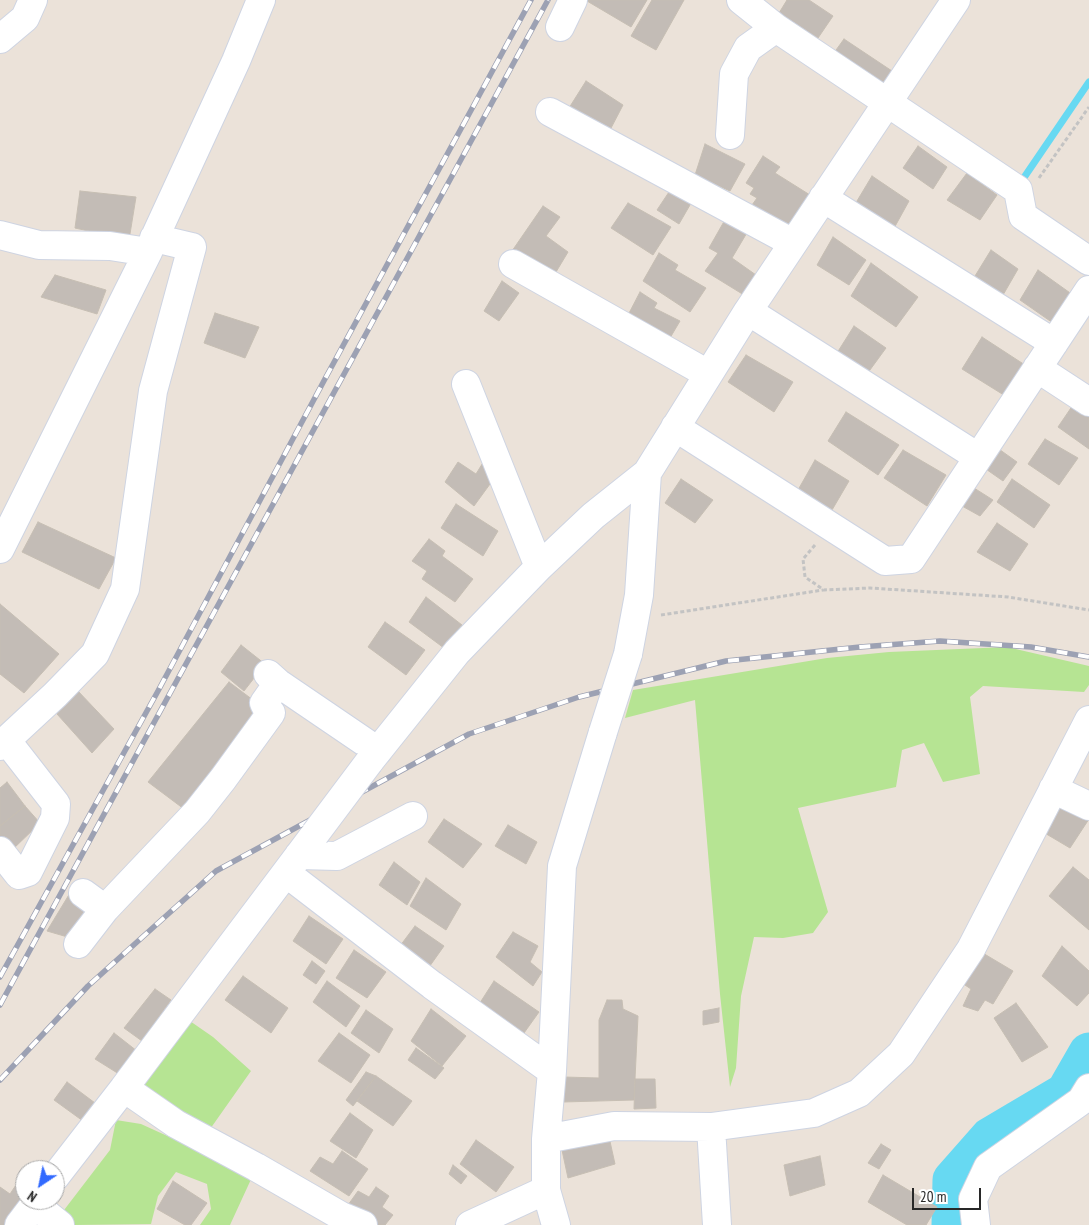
<!DOCTYPE html>
<style>
body{margin:0}
#map{position:relative;width:1089px;height:1225px;overflow:hidden;background:#ebe2d9;font-family:"PT Sans Narrow",sans-serif}
canvas{display:block}
.north{position:absolute;left:15px;top:1160px;width:50px;height:50px;box-sizing:border-box;background:#fff;border:1px solid #a9a9a9;border-radius:50%;rotate:214deg;font-size:14px;font-weight:700;line-height:20px;text-align:center;color:#282828}
.north::after{content:'';display:block;margin:auto;width:18px;height:22px;background:#326aff;clip-path:polygon(50% 0,100% 100%,50% 72%,0 100%)}
.scale{position:absolute;left:912px;top:1188px;width:69px;height:22px;box-sizing:border-box;border:2px solid #282828;border-top:0;padding-left:6px;font-size:15px;line-height:18px;white-space:nowrap;color:#282828;-webkit-text-stroke:4px #fff;paint-order:stroke}
</style>
<div id="map">
<canvas width="1089" height="1225"></canvas>
<div class="north">N</div>
<div class="scale">20 m</div>
</div>
<script>
const ctx = document.querySelector('canvas').getContext('2d');
ctx.lineJoin = 'round';
function paint(path, color) {
  ctx.fillStyle = color;
  ctx.fill(path, 'evenodd');
}
function poly(rows) {
  const path = new Path2D();
  for (const r of rows) {
    path.moveTo(r[0], r[1]);
    for (let i = 2; i < r.length; i += 2) path.lineTo(r[i], r[i + 1]);
  }
  return path;
}
function trace(path, color, width, dash) {
  ctx.strokeStyle = color;
  ctx.lineWidth = width;
  ctx.lineCap = dash ? 'butt' : 'round';
  ctx.setLineDash(dash || []);
  ctx.stroke(path);
}
paint(poly([
 [1007,647,1089,666,1089,685,1084,692,983,686,970,697,980,774,943,782,924,743,902,750,896,787,798,808,828,912,813,933,783,938,754,937,741,996,736,1068,730,1087,720,994,695,700,625,718,633,690,827,658,889,652],
 [187,1019,213,1037,251,1071,208,1132,135,1087],
 [116,1120,141,1124,253,1175,230,1225,200,1225,211,1209,207,1184,176,1172,158,1196,151,1224,73,1225,61,1214,110,1150]
]), '#b6e493');
trace(poly([
 [1023,179,1089,82]
]), '#67d9f2', 7);
trace(poly([
 [952,1225,953,1180,990,1138,1066,1093,1089,1053]
]), '#67d9f2', 41);
const building = poly([
 [588,0,647,0,631,27,587,1,588,0],
 [652,0,684,0,656,50,631,36,652,0],
 [787,0,809,0,833,16,818,38,779,13,787,0],
 [844,39,892,71,880,91,831,57,844,39],
 [586,81,623,105,610,130,569,108,586,81],
 [705,144,745,164,730,191,695,175,705,144],
 [918,146,947,167,933,189,903,168,918,146],
 [763,156,780,167,775,173,810,195,788,227,752,205,757,198,750,194,754,188,746,183,763,156],
 [967,173,997,195,980,220,947,200,967,173],
 [872,176,909,201,893,230,854,206,872,176],
 [673,186,694,198,679,224,657,210,673,186],
 [80,191,136,197,129,240,75,228,80,191],
 [628,203,671,227,653,255,611,228,628,203],
 [543,206,560,217,546,236,568,252,553,277,512,251,543,206],
 [726,218,748,231,732,258,756,275,744,295,705,271,718,253,709,248,726,218],
 [833,237,866,260,849,285,817,265,833,237],
 [991,250,1018,269,1003,295,975,276,991,250],
 [659,253,678,265,675,270,706,288,690,312,643,281,659,253],
 [871,263,918,297,896,327,851,296,871,263],
 [1038,270,1073,295,1053,323,1020,300,1038,270],
 [55,275,106,290,97,314,41,297,55,275],
 [502,281,519,293,499,321,484,311,502,281],
 [640,292,657,303,654,308,680,321,667,343,626,319,640,292],
 [215,313,259,327,245,358,204,343,215,313],
 [854,326,886,348,867,374,837,353,854,326],
 [982,337,1025,365,1007,397,962,369,982,337],
 [746,355,793,382,774,412,728,382,746,355],
 [1075,402,1089,412,1089,449,1058,427,1075,402],
 [846,412,899,445,878,475,828,441,846,412],
 [1045,439,1078,458,1059,485,1028,464,1045,439],
 [996,447,1017,462,1003,481,983,467,996,447],
 [903,450,946,475,927,506,884,478,903,450],
 [815,460,849,481,832,510,798,490,815,460],
 [484,461,498,473,474,506,445,482,458,462,476,474,484,461],
 [681,479,713,500,695,523,665,503,681,479],
 [1012,479,1050,505,1034,528,997,502,1012,479],
 [974,488,993,500,980,516,962,506,974,488],
 [456,504,498,531,483,556,441,528,456,504],
 [38,522,116,558,99,589,22,552,38,522],
 [997,523,1028,544,1010,571,977,552,997,523],
 [429,539,445,551,442,556,473,579,455,602,422,579,427,571,412,561,429,539],
 [426,597,462,625,444,648,409,622,426,597],
 [0,604,59,654,24,693,0,674,0,604],
 [385,622,425,650,406,675,368,647,385,622],
 [241,645,265,664,244,691,221,672,241,645],
 [229,682,265,709,184,809,148,782,229,682],
 [77,690,114,729,92,753,57,714,77,690],
 [7,782,25,806,0,826,0,788,7,782],
 [1064,795,1089,819,1070,848,1043,832,1064,795],
 [25,806,40,823,11,851,0,836,0,826,25,806],
 [444,819,482,844,463,868,428,842,444,819],
 [508,825,537,842,526,864,495,846,508,825],
 [394,862,420,882,407,905,379,885,394,862],
 [1073,867,1089,880,1089,930,1049,896,1073,867],
 [426,878,461,904,446,930,410,906,426,878],
 [70,893,91,906,71,938,47,931,70,893],
 [309,916,343,939,326,964,293,941,309,916],
 [415,926,444,946,427,970,397,950,415,926],
 [513,932,538,946,530,962,542,972,533,986,496,957,513,932],
 [1062,946,1089,971,1089,993,1077,1006,1042,976,1062,946],
 [354,950,386,972,367,998,336,978,354,950],
 [981,952,1013,971,993,1004,985,1000,978,1011,963,1006,971,989,962,983,981,952],
 [312,961,325,971,316,984,303,975,312,961],
 [243,976,288,1008,271,1033,225,1000,243,976],
 [327,981,360,1006,346,1027,313,1002,327,981],
 [494,981,539,1012,519,1040,476,1009,494,981],
 [155,989,171,1000,142,1041,124,1028,155,989],
 [607,1000,622,1000,623,1009,638,1016,634,1100,563,1102,564,1077,599,1078,599,1020,607,1000],
 [1016,1003,1048,1047,1022,1062,994,1018,1016,1003],
 [719,1008,719,1022,703,1025,703,1011,719,1008],
 [431,1009,466,1036,442,1066,411,1041,431,1009],
 [366,1010,393,1029,379,1053,351,1033,366,1010],
 [114,1033,137,1051,119,1074,95,1059,114,1033],
 [339,1033,370,1055,351,1083,318,1061,339,1033],
 [416,1048,444,1068,435,1079,408,1060,416,1048],
 [366,1072,376,1076,353,1106,346,1100,366,1072],
 [376,1076,412,1101,393,1126,357,1101,376,1076],
 [635,1079,655,1079,656,1108,634,1109,635,1079],
 [67,1082,95,1103,83,1121,54,1100,67,1082],
 [350,1113,373,1130,356,1158,330,1141,350,1113],
 [609,1137,615,1164,568,1178,562,1150,609,1137],
 [476,1140,514,1167,496,1192,460,1164,476,1140],
 [881,1144,891,1150,879,1169,868,1163,881,1144],
 [342,1151,368,1169,349,1196,310,1171,320,1157,333,1164,342,1151],
 [820,1156,825,1185,790,1196,784,1165,820,1156],
 [453,1165,467,1176,461,1184,449,1174,453,1165],
 [883,1175,937,1207,926,1225,907,1225,868,1202,883,1175],
 [20,1179,25,1183,25,1200,7,1225,0,1225,0,1187,10,1194,20,1179],
 [173,1181,207,1203,191,1225,185,1225,157,1209,173,1181],
 [376,1187,389,1196,382,1207,393,1215,385,1225,376,1225,348,1205,358,1191,369,1197,376,1187]
]);
paint(building, '#c3bcb6');
trace(building, '#c6beb3', 1);
const minor = poly([
 [741,0,776,28,1018,190,1023,216,1089,261],
 [560,27,573,0],
 [0,39,25,18,33,0],
 [550,112,793,243],
 [730,135,734,74,748,48,776,28],
 [823,198,1054,343],
 [0,235,39,245,110,246,148,252],
 [513,264,708,374],
 [748,311,978,457],
 [1037,368,1089,402],
 [466,384,539,567],
 [675,427,885,561,911,559,1089,290],
 [0,549,148,252,236,61,261,0],
 [628,654,639,595,647,473],
 [268,674,278,683,378,751],
 [0,746,55,695,95,654,125,589,153,391,192,247,154,238],
 [369,762,457,652,539,567,593,516,647,473,748,311,956,0],
 [1053,789,1089,806],
 [0,851,19,875,28,872,55,818,56,804,7,741],
 [299,855,337,856,413,816],
 [286,873,432,985,552,1071],
 [83,893,105,909],
 [78,944,105,909,197,812,223,779,271,713,267,709,264,703,278,683],
 [124,1088,315,834],
 [711,1127,717,1225],
 [546,1139,614,1126,711,1127,814,1113,859,1093,901,1054,971,949,1089,720],
 [55,1177,124,1088,176,1124,256,1167,341,1216,363,1225],
 [34,1204,60,1225],
 [19,1225,38,1200],
 [470,1225,546,1190],
 [556,1225,546,1190,546,1139,552,1071,562,866,603,732],
 [976,1225,973,1199,988,1167,1081,1101,1089,1088]
]);
trace(minor, '#ced4e2', 30);
trace(poly([
 [1039,178,1089,107],
 [815,545,803,559,805,577,824,590,870,588,1008,597,1089,610],
 [661,615,823,590]
]), '#c3c3c3', 3, [4, 2.5]);
trace(minor, '#fff', 28);
const rail = poly([
 [0,977,158,691,326,377,531,0],
 [0,1005,548,0],
 [0,1080,88,986,216,871,469,734,579,697,726,661,860,647,940,641,1031,647,1089,657]
]);
trace(rail, '#9ca1b3', 5.5);
trace(rail, '#fff', 4, [11]);
const minorBridge = poly([
 [603,732,628,654],
 [315,834,369,762]
]);
trace(minorBridge, '#ced4e2', 30, []);
trace(minorBridge, '#fff', 28);
</script>
